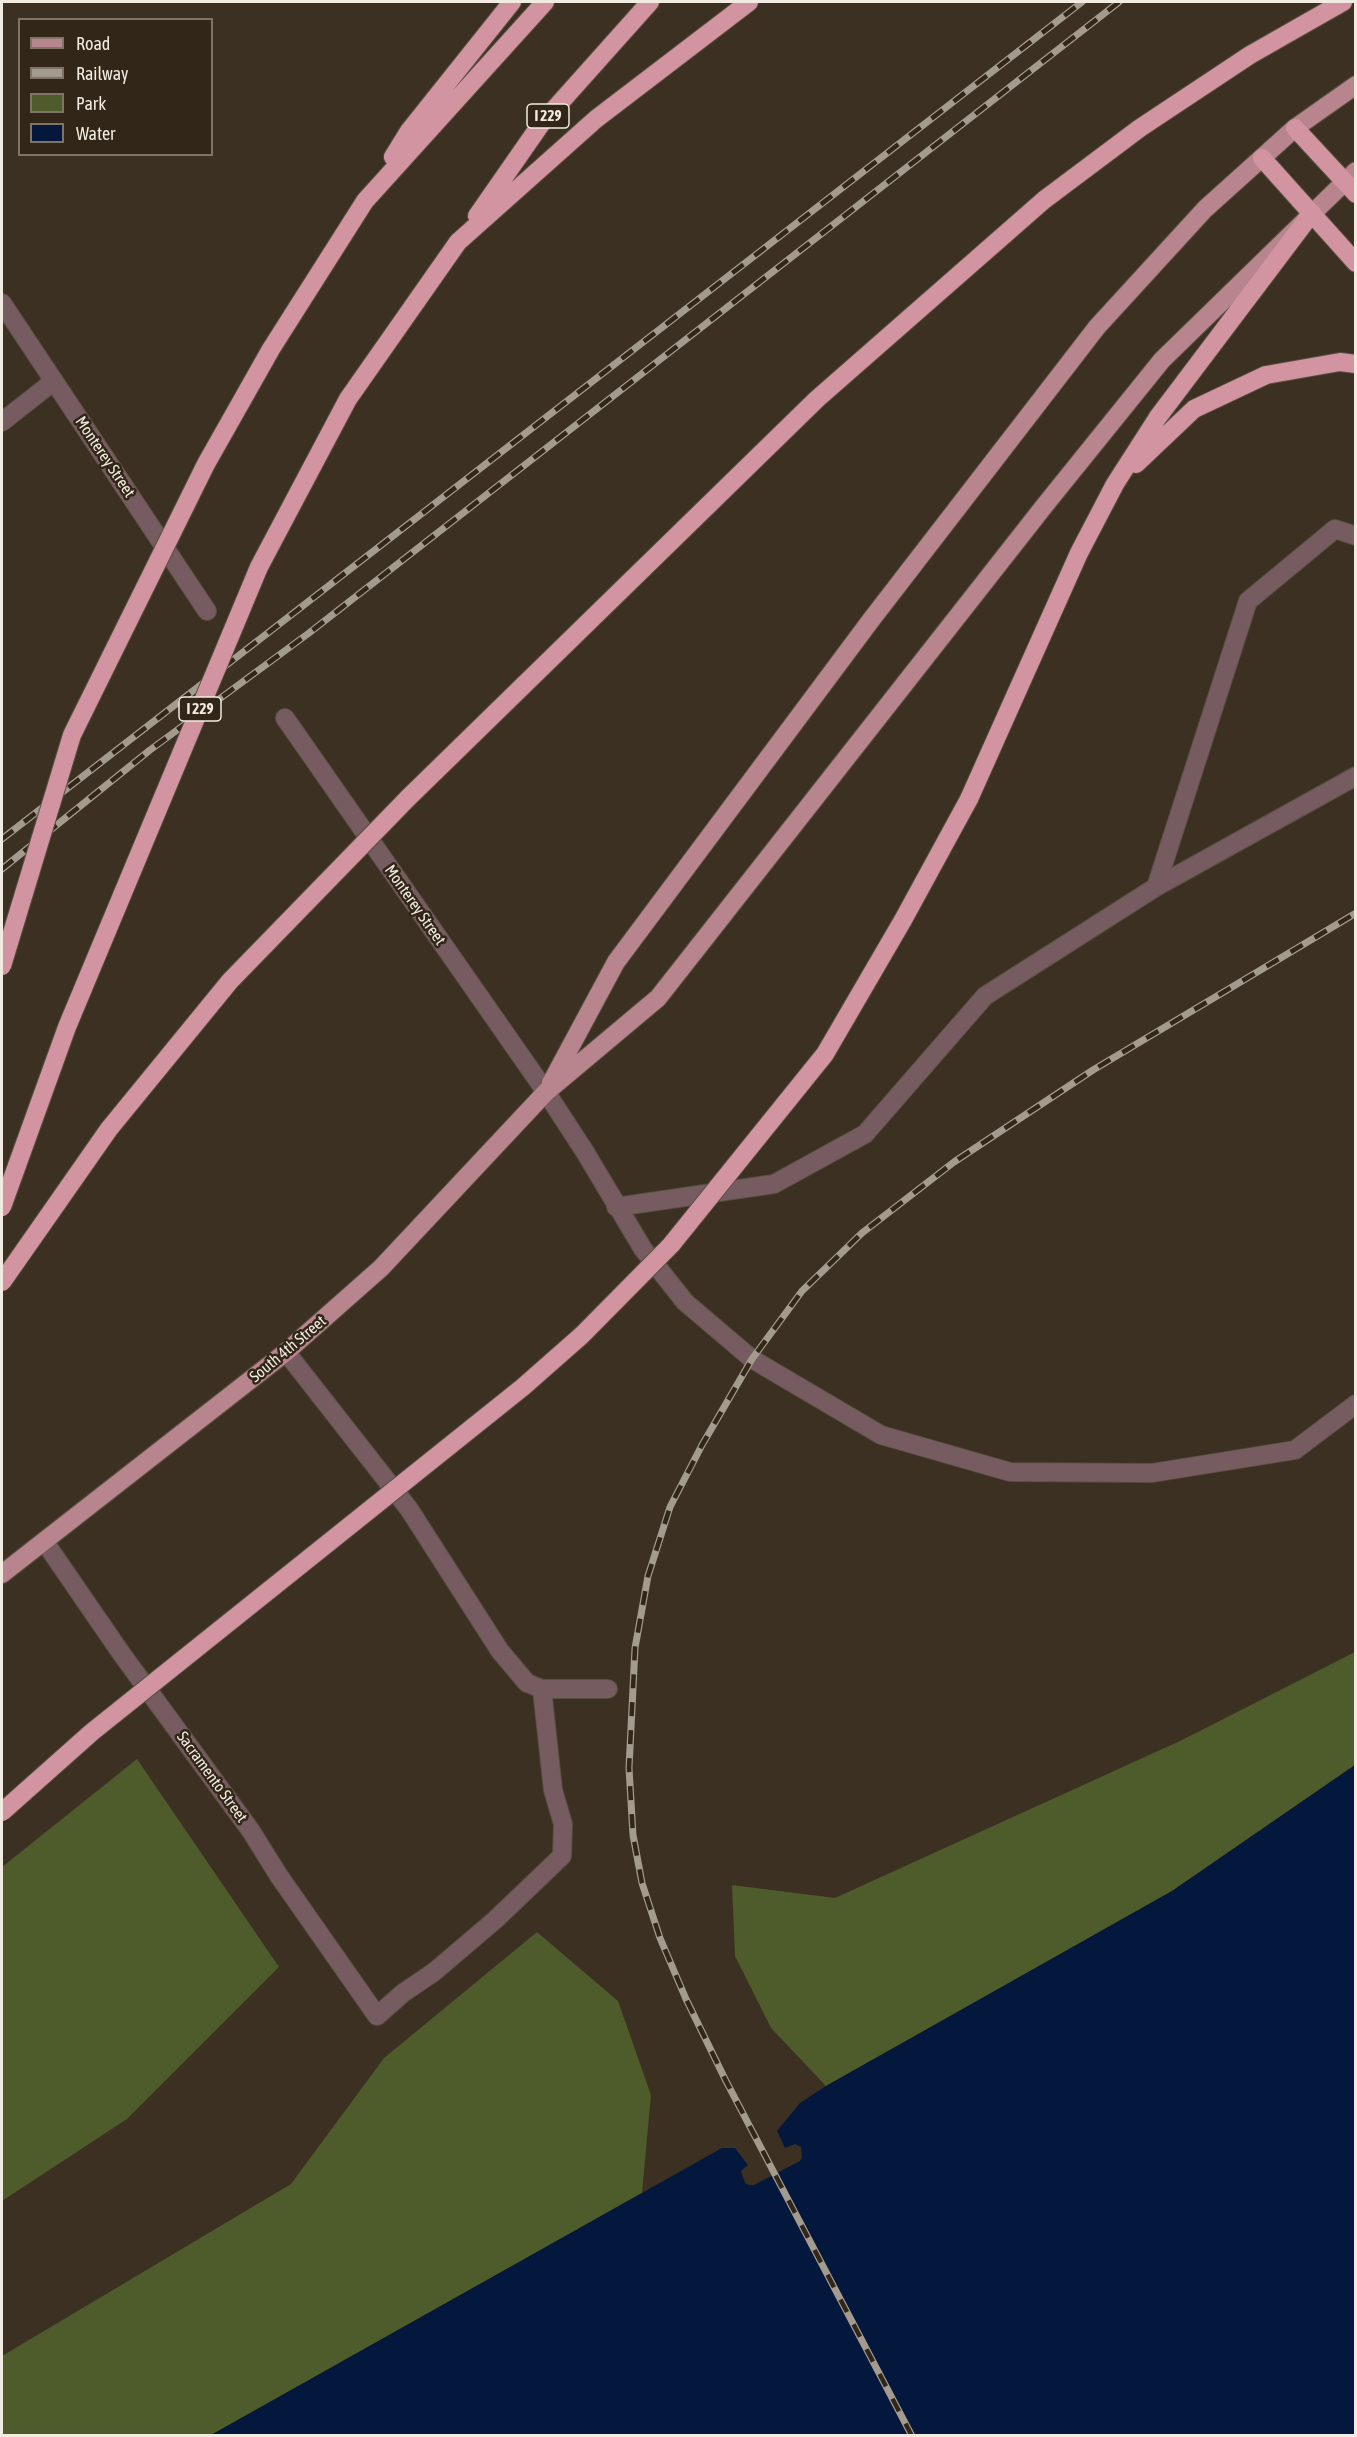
<!DOCTYPE html>
<style>
body{margin:0}
#map{position:relative;width:1357px;height:2437px;overflow:hidden;background:#3b3021;font-family:"Asap Condensed",sans-serif}
canvas{display:block}
.frame{position:absolute;inset:0;border:3px solid #f2ebe2;pointer-events:none}
.legend{position:absolute;left:18px;top:18px;width:195px;height:138px;box-sizing:border-box;background:#312617;border:2px solid #7e7568;margin:0;padding:8px 10px;list-style:none;font-size:18px;color:#f2ebe2}
.legend li{display:flex;align-items:center;gap:12px;height:30px}
.legend b{width:30px;border:2px solid #7e7568}
</style>
<div id="map">
<canvas width="1357" height="2437"></canvas>
<div class="frame"></div>
<ul class="legend">
<li><b style="height:8px;background:#b8848e"></b>Road</li>
<li><b style="height:8px;background:#a49b8f"></b>Railway</li>
<li><b style="height:16px;background:#4e5b2a"></b>Park</li>
<li><b style="height:16px;background:#04183d"></b>Water</li>
</ul>
</div>
<script>
const ctx = document.querySelector('canvas').getContext('2d');
ctx.lineJoin = 'round';
function paint(path, color) {
  ctx.fillStyle = color;
  ctx.fill(path, 'evenodd');
}
function poly(rows) {
  const path = new Path2D();
  for (const r of rows) {
    path.moveTo(r[0], r[1]);
    for (let i = 2; i < r.length; i += 2) path.lineTo(r[i], r[i + 1]);
  }
  return path;
}
function trace(path, color, width, dash) {
  ctx.strokeStyle = color;
  ctx.lineWidth = width;
  ctx.lineCap = dash ? 'butt' : 'round';
  ctx.setLineDash(dash || []);
  ctx.stroke(path);
}
function write(font, color, halo, rows, align = 'center') {
  ctx.font = font + ' "Asap Condensed",sans-serif';
  ctx.lineWidth = 5;
  ctx.setLineDash([]);
  ctx.textBaseline = 'middle';
  ctx.strokeStyle = halo;
  ctx.fillStyle = color;
  for (const [text, x, y, turn = 0] of rows) {
    ctx.save();
    ctx.translate(x, y);
    ctx.rotate((+turn || 0) * Math.PI / 180);
    ctx.textAlign = isNaN(turn) ? turn : align;
    if (halo) ctx.strokeText(text, 0, 0);
    ctx.fillText(text, 0, 0);
    ctx.restore();
  }
}
paint(poly([
 [1355,1652,1355,1765,1172,1891,826,2086,771,2028,735,1956,732,1885,835,1898,1182,1740],
 [137,1759,279,1967,127,2119,2,2201,2,1867],
 [537,1932,618,2001,651,2095,642,2193,211,2435,2,2435,2,2356,291,2184,384,2058]
]), '#4e5b2a');
paint(poly([
 [1355,1765,1355,2435,211,2435,722,2148,735,2148,748,2165,741,2171,745,2183,749,2185,754,2185,800,2161,802,2157,801,2147,795,2144,785,2148,777,2131,800,2103,826,2086,1172,1891]
]), '#04183d');
const minor = poly([
 [2,303,207,611],
 [2,422,54,381],
 [285,718,546,1092,585,1152,643,1249,685,1302,752,1359,881,1435,1010,1472,1152,1473,1295,1450,1356,1404],
 [1156,887,1248,601,1335,529,1356,536],
 [616,1207,774,1184,865,1134,985,996,1156,887,1356,776],
 [286,1352,409,1509,500,1651,527,1683,542,1689,608,1689],
 [44,1541,121,1653,251,1831,279,1876,377,2016,403,1993,434,1972,495,1920,562,1856,563,1824,553,1790,542,1689]
]);
const major = poly([
 [551,1083,616,962,871,620,1097,327,1205,209,1295,128,1356,85],
 [2,1574,286,1352,381,1268,546,1092,658,998,1045,505,1162,360,1356,171]
]);
const highway = poly([
 [1295,128,1356,194],
 [393,157,409,131,512,2],
 [1262,158,1356,263],
 [1044,200,1140,128,1250,55,1343,2],
 [365,201,545,2],
 [477,216,541,124,650,2],
 [458,242,596,119,749,2],
 [1136,464,1194,409,1266,375,1340,362,1356,364],
 [969,799,1079,553,1115,484,1158,417,1312,213]
]);
trace(minor, '#584e40', 20);
trace(major, '#584e40', 20);
trace(highway, '#584e40', 20);
trace(minor, '#765c61', 18);
trace(major, '#b8848e', 18);
trace(highway, '#d294a0', 18);
const rail = poly([
 [2,839,1082,2],
 [2,869,150,750,309,633,1119,2],
 [912,2436,726,2081,686,1999,660,1938,642,1883,633,1835,629,1768,635,1648,648,1576,670,1507,702,1445,752,1359,802,1291,862,1233,954,1162,1093,1070,1356,913]
]);
trace(rail, '#a49b8f', 7);
trace(rail, '#312617', 4.5, [14]);
const highwayBridge = poly([
 [2,966,72,735,206,464,271,349,365,201],
 [2,1207,67,1027,259,567,348,399,458,242],
 [2,1282,109,1129,230,981,408,798,817,399,1044,200],
 [2,1812,92,1732,523,1387,582,1335,671,1245,825,1054,903,920,969,799]
]);
trace(highwayBridge, '#584e40', 20, []);
trace(highwayBridge, '#d294a0', 18);
for (const [x, y, w] of [
 [548,116,42],
 [200,709,42]
]) {
  const box = new Path2D();
  box.roundRect(x - w / 2, y - 12, w, 24, 4.5);
  ctx.fillStyle = '#312617';
  ctx.fill(box);
  trace(box, '#f2ebe2', 1.5);
}
write('bold 15px', '#f2ebe2', null, [
 ["I 229",548,116],
 ["I 229",200,709]
]);
write('16px', '#f2ebe2', '#312617', [
 ["Monterey Street",105,457,56],
 ["Monterey Street",415,905,55],
 ["South 4th Street",288,1349,-40],
 ["Sacramento Street",212,1777,54]
]);
</script>
